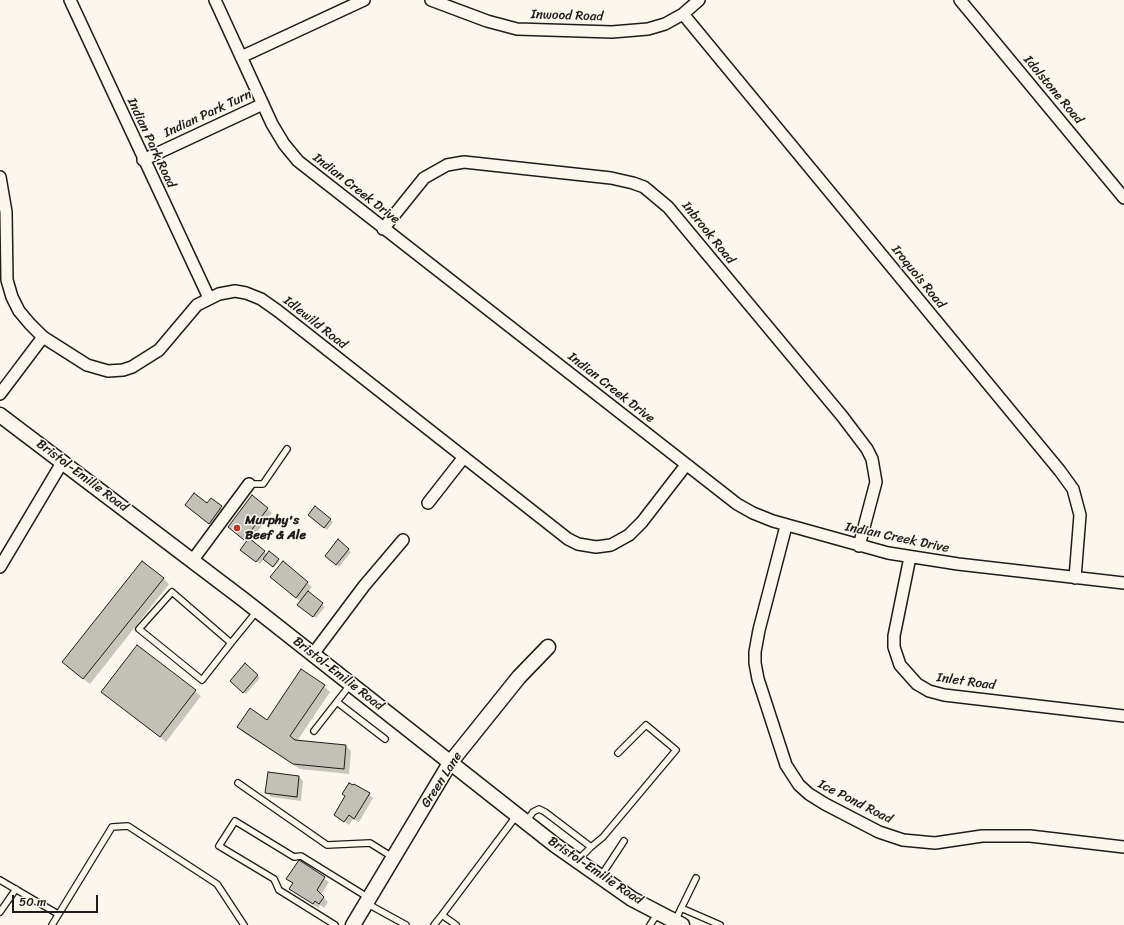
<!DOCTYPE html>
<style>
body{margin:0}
#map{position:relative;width:1124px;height:925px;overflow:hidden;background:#fbf7ec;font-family:Sriracha,sans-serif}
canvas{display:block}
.scale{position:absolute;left:12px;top:895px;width:86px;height:18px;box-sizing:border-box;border:2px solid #1c1c1c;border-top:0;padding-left:5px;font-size:12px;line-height:14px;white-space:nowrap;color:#1c1c1c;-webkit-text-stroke:3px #fbf7ec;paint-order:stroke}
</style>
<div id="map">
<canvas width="1124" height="925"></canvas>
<div class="scale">50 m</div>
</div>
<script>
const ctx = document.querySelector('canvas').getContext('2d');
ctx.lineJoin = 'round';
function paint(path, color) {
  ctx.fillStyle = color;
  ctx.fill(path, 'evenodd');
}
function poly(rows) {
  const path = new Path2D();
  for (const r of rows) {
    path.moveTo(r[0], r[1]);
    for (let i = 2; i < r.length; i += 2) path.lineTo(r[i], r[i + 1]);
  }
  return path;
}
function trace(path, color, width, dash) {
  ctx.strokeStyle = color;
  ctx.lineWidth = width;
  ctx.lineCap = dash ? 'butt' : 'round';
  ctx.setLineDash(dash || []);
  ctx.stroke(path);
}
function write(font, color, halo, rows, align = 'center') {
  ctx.font = font + ' Sriracha,sans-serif';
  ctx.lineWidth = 3;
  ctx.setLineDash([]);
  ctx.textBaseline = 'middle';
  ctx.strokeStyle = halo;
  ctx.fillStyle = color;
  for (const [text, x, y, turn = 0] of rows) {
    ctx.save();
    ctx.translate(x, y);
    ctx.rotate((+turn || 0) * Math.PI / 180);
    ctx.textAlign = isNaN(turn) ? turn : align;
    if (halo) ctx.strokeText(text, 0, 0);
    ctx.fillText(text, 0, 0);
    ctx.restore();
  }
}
paint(poly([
 [253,497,272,513,250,541,267,554,269,552,279,561,274,567,264,559,260,564,244,552,247,542,233,531],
 [211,499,224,510,212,526,189,508,207,504],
 [315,507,333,522,327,530,312,517],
 [338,541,351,552,339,567,329,559],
 [283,563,312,587,308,592,325,607,316,618,301,607,301,602,276,581],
 [163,578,169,584,90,684,69,668],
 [245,664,260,678,246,694,233,683],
 [324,686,330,692,297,741,346,746,351,751,349,774,300,769,244,733,238,727,267,722],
 [195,691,201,696,166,742,108,697],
 [269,773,299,777,303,781,301,801,271,797,267,792],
 [369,794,373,798,359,822,353,819,349,825,335,815],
 [299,861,329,882,321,895,328,902,324,908,320,905,318,908,290,889,293,884,288,879]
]), '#0003');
const building = poly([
 [194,493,207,503,211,498,222,506,209,524,185,505,194,493],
 [252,495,268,508,244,540,228,527,252,495],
 [315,506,331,519,324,528,308,515,315,506],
 [249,538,265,551,256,562,240,550,249,538],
 [338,539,349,549,336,565,325,556,338,539],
 [269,551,279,559,273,567,263,559,269,551],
 [142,561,164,578,83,679,62,662,142,561],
 [283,561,308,582,296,598,270,577,283,561],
 [308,591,323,603,313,617,297,605,308,591],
 [137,645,196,690,160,737,101,692,137,645],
 [245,663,258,675,243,693,230,681,245,663],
 [301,669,325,685,290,736,295,740,346,745,344,769,293,764,237,727,250,708,267,720,301,669],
 [268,772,299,776,297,797,265,793,268,772],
 [349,783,353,785,354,784,370,793,354,819,349,815,344,822,334,815,345,796,342,794,349,783],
 [299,860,325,877,317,890,324,897,319,904,315,901,313,904,289,889,293,883,286,879,299,860]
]);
paint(building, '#c3c0b8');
trace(building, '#1c1c1c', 1);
const service = poly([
 [249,484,263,484,287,449],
 [231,643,202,680,139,629,172,592,231,643,257,611],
 [337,702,385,739],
 [314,731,350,685],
 [238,783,327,845,370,843,394,858],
 [526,822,533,812,539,809,545,812,591,847,578,860],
 [591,847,603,837,676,750,646,725,618,753],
 [601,876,624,841],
 [0,880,58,914],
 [366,903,406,925],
 [681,908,720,925],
 [0,912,16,889],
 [675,921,696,878],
 [52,925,112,827,128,826,217,884,244,925],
 [335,925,279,890,274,879,219,846,235,821,294,857,301,856,369,898],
 [434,925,442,915],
 [456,925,442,915,517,815],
 [650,925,658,913]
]);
const minor = poly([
 [70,0,209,298],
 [215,0,272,124,284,144,298,161,737,504,753,513,773,521,888,553,958,564,1124,583],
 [431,0,487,21,517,29,612,32,648,29,665,24,683,14,699,0],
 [960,0,1124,198],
 [683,14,1060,471,1073,489,1080,515,1075,578],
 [241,57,364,0],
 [143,160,263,104],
 [0,177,6,212,7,280,12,297,19,311,30,324,43,337,87,365,108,371,123,370,132,367,159,350,197,305,219,294,235,291,246,293,261,299,278,311,568,539,578,544,596,547,611,545,629,535,642,522,686,465],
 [383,229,424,178,447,165,464,162,611,178,633,183,644,187,668,207,842,416,867,449,872,459,876,482,859,546],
 [0,394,43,337],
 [428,503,464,457],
 [786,526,759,630,755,652,755,663,758,679,786,765,799,785,809,794,825,804,879,832,903,840,935,843,982,836,1030,836,1124,847],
 [910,557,894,636,894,647,900,665,917,684,929,691,944,695,1124,716],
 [192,561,249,484],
 [0,567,63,461],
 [313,654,364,586,403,540]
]);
const tertiary = poly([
 [0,415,244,600,555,845,632,899,682,925],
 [353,925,450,763,519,677,548,647]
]);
trace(service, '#1c1c1c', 8);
trace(minor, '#1c1c1c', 14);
trace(tertiary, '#1c1c1c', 17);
trace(service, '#fbf7ec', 5.5);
trace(minor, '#fbf7ec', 11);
trace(tertiary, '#fbf7ec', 14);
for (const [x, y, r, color] of [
 [237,528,4,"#c8321e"]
]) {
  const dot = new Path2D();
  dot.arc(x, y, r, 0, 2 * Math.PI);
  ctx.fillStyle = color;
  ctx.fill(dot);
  trace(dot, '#fbf7ec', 1.5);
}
write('13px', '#1c1c1c', '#fbf7ec', [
 ["Inwood Road",567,16,2],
 ["Idolstone Road",1053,90,50],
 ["Indian Park Turn",208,114,-25],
 ["Indian Park Road",151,143,65],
 ["Indian Creek Drive",356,189,38],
 ["Inbrook Road",708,233,51],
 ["Iroquois Road",918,277,51],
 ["Idlewild Road",315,323,38],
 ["Indian Creek Drive",611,388,38],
 ["Bristol-Emilie Road",82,476,37],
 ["Indian Creek Drive",897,538,12],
 ["Bristol-Emilie Road",338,674,38],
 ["Inlet Road",966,682,8],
 ["Green Lane",442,780,-57],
 ["Ice Pond Road",855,802,27],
 ["Bristol-Emilie Road",595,871,34]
]);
write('bold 13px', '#1c1c1c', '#fbf7ec', [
 ["Murphy's",245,521],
 ["Beef & Ale",245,536]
], 'left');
</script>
